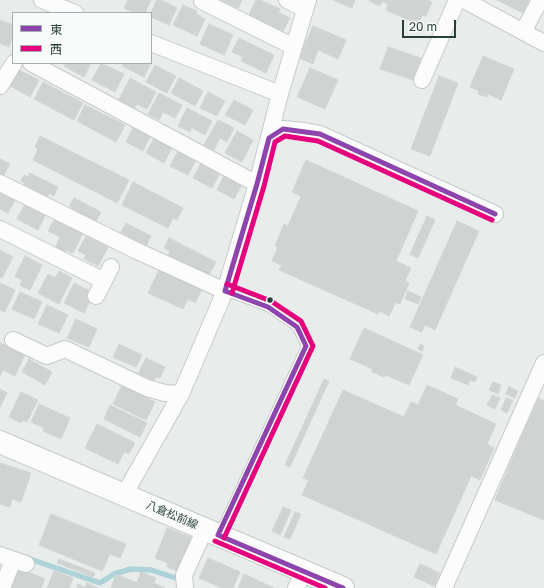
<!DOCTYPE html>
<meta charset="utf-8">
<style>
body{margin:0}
#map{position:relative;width:544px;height:588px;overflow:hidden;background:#e8edeb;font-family:"Golos Text","Noto Sans JP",sans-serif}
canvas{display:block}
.legend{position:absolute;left:12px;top:12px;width:140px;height:52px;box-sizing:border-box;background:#f7fbf9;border:1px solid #a4b0ac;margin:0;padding:5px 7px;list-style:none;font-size:12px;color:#273f38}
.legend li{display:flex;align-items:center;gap:8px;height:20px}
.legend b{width:20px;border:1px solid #a4b0ac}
.scale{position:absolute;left:402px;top:20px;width:54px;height:18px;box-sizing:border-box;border:2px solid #273f38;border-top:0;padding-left:5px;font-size:12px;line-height:14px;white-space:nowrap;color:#273f38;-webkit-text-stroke:3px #f7fbf9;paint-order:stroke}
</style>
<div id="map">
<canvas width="544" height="588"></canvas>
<ul class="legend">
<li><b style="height:5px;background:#8e44ad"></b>東</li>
<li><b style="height:5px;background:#e5007d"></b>西</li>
</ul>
<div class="scale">20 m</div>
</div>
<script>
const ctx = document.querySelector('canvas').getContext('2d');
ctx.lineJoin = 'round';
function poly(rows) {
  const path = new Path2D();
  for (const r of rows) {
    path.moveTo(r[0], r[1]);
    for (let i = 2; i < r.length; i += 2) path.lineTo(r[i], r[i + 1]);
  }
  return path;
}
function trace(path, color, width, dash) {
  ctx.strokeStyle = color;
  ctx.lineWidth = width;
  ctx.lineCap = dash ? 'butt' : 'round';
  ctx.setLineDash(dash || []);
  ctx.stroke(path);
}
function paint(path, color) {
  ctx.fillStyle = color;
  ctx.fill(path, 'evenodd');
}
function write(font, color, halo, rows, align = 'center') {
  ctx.font = font + ' "Golos Text","Noto Sans JP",sans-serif';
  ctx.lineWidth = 3;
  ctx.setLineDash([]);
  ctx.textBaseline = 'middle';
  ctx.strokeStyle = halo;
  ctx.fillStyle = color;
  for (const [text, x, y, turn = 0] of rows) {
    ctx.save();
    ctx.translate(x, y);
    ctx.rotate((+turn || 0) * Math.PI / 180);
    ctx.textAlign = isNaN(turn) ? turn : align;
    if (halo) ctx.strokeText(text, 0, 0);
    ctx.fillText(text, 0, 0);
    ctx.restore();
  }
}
trace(poly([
 [27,558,100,583,114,574,131,569,151,570,176,578]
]), '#add2d7', 5.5);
const building = poly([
 [128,0,151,0,145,13,135,13,124,8,128,0],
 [157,0,161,0,177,8,169,25,151,17,151,13,157,0],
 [221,0,242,0,238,8,221,0],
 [256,0,260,0,280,9,278,12,290,18,282,33,248,17,256,0],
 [333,0,355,0,352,8,333,0],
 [370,0,427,0,432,2,426,16,422,15,418,24,386,10,388,4,382,1,380,6,369,1,370,0],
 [497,0,529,0,523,13,497,0],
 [183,5,197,11,196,14,205,19,197,36,173,25,183,5],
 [0,20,13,25,13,36,9,47,0,43,0,20],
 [209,24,233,35,224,55,200,44,209,24],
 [313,26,346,40,338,59,318,50,313,64,299,58,313,26],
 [239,38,274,55,266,73,241,61,243,57,232,52,239,38],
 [388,47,421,58,413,80,380,69,388,47],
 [483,56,514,69,501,100,488,94,487,97,478,94,479,91,470,87,483,56],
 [66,63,91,63,84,77,64,66,66,63],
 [101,63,124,74,115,92,92,80,101,63],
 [124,63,151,63,144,77,122,66,124,63],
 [155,65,176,76,167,93,146,82,155,65],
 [310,68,338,80,325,109,297,97,310,68],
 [19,70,39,80,30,97,10,86,19,70],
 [439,76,458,83,430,156,411,149,439,76],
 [130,78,156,92,147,109,137,104,134,109,118,101,130,78],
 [179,78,203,91,195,106,171,93,179,78],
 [43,82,83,103,74,120,34,99,43,82],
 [208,92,225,101,217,116,200,108,208,92],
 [159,93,182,105,175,118,163,112,159,120,148,114,159,93],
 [234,100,253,110,245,125,225,115,234,100],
 [85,105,125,125,116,142,77,121,85,105],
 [187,108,212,121,205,135,192,128,190,132,178,126,187,108],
 [218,120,234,128,227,142,220,138,214,150,204,145,218,120],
 [133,128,150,136,143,151,126,142,133,128],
 [237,131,253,140,242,162,225,153,237,131],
 [40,136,129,180,117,203,33,160,38,149,35,147,40,136],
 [154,138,172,148,164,163,146,153,154,138],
 [178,151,196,160,188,175,170,166,178,151],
 [0,159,10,164,3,177,0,175,0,159],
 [306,160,418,211,396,261,411,268,405,281,409,283,400,304,396,302,389,316,379,311,378,314,279,270,282,265,272,261,278,247,275,246,284,224,288,226,301,196,292,192,306,160],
 [201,163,220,173,212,188,193,178,201,163],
 [30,173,58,187,54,196,49,193,46,200,23,188,25,183,21,181,24,175,28,177,30,173],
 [224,175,242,185,234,199,217,190,224,175],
 [133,182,183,208,177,220,173,218,168,228,122,205,133,182],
 [0,188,17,196,8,213,0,209,0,188],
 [74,198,101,212,94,225,70,213,73,208,69,206,74,198],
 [25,204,46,214,38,230,17,219,25,204],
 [427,216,435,220,418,258,410,254,427,216],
 [56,217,84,231,73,253,66,250,65,253,55,248,60,237,48,231,56,217],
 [457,221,479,231,435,330,425,325,422,332,410,327,457,221],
 [126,223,151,236,145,248,119,236,126,223],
 [86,236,108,247,98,266,84,259,86,255,78,251,86,236],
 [169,238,216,262,206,280,166,260,170,251,164,248,169,238],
 [0,250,13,257,2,278,0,277,0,250],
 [25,256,42,265,30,290,20,285,22,280,15,276,25,256],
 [159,270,202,289,195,303,188,299,183,309,148,293,159,270],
 [59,271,72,278,59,304,38,293,48,274,55,278,59,271],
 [0,283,15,290,5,312,0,310,0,283],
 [74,283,94,293,84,313,64,303,74,283],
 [408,291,421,297,418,304,405,299,408,291],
 [20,292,42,302,34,319,12,309,20,292],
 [47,305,68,315,59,333,38,324,47,305],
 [76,319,97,329,89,347,67,338,76,319],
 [364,328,423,355,409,385,386,375,384,377,372,372,373,369,350,359,364,328],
 [0,343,25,354,15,376,3,370,0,376,0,343],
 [119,344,142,355,136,367,113,357,119,344],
 [420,344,424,346,422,351,418,349,420,344],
 [146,358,165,367,160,378,156,377,154,381,138,374,146,358],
 [29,359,52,372,45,385,22,372,29,359],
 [455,367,477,377,475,382,470,380,468,385,451,378,455,367],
 [324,379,329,381,290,467,285,465,324,379],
 [493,382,501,385,498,394,489,390,493,382],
 [122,385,155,402,146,420,113,404,122,385],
 [427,385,458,399,455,405,496,424,487,444,494,448,480,480,471,476,436,554,302,495,309,480,303,478,343,390,404,417,411,402,418,405,427,385],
 [509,387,518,391,515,398,506,394,509,387],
 [0,389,7,393,0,407,0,389],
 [21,392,38,400,27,422,23,420,21,423,9,417,21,392],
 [492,395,500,398,495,409,487,405,492,395],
 [506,398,513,400,507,413,501,410,506,398],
 [538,398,544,401,544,520,495,500,538,398],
 [39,404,70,418,61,439,43,431,44,428,31,422,39,404],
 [110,405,147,423,140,437,104,419,110,405],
 [97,424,135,443,129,454,124,452,118,464,85,448,97,424],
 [0,463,31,473,21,502,12,499,10,507,0,504,0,463],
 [283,507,291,510,280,535,272,531,283,507],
 [295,512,301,514,290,539,284,537,295,512],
 [51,514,126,544,120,558,110,554,102,571,39,545,51,514],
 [167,528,193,538,179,572,167,567,168,563,155,558,167,528],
 [208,558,240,572,233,588,222,588,199,578,208,558],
 [59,559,95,573,93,577,57,563,59,559],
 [420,564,440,573,434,586,414,577,420,564],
 [19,568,45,579,41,588,11,588,19,568],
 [54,571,73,578,69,588,47,588,54,571],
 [141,572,156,578,154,583,165,588,111,588,116,574,137,583,141,572],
 [244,574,274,588,238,588,244,574],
 [87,583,98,588,77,588,78,584,85,587,87,583]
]);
paint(building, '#cfd4d2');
trace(building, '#d1d5d3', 1);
const service = poly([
 [219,534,306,346,297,327,268,307,225,291]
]);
const minor = poly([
 [42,0,75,13],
 [287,0,305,9],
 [464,0,544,43],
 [202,1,294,47],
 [523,32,540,0],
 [151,43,280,94],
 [31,63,257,184],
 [422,80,457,0],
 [0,86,14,63],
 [269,138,283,129,305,131,320,134,495,214],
 [0,183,135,250,225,291],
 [0,229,104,281],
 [96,296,111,267],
 [13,340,47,356,65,349,147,388,165,393,181,394],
 [124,495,181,394,225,291,257,184,280,94,308,0],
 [0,555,26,564],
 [2,588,13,560],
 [185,588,184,575,205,529],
 [296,588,304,571],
 [444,588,544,363]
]);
const secondary = poly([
 [0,442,343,588]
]);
trace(service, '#c5cac8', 10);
trace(minor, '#c5cac8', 18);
trace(secondary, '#c4cac8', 24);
trace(service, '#fcfcfc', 8);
trace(minor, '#fcfcfc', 16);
trace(secondary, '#fcfcfc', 22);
trace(poly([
 [225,291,257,184,269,138,283,129,320,134,495,214],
 [218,535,306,346,297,327,268,307,225,291],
 [218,535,343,588]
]), '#8e44ad', 5);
trace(poly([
 [232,293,264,186,275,142,285,136,318,141,492,220],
 [224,538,313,346,301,321,271,301,227,284],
 [215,541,325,588]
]), '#e5007d', 5);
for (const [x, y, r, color] of [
 [270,300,3.5,"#273f38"]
]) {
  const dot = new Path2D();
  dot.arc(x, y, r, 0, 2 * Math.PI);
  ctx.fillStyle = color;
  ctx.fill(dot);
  trace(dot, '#f7fbf9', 1.5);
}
write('11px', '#273f38', '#f7fbf9', [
 ["八倉松前線",172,515,23]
]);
</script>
